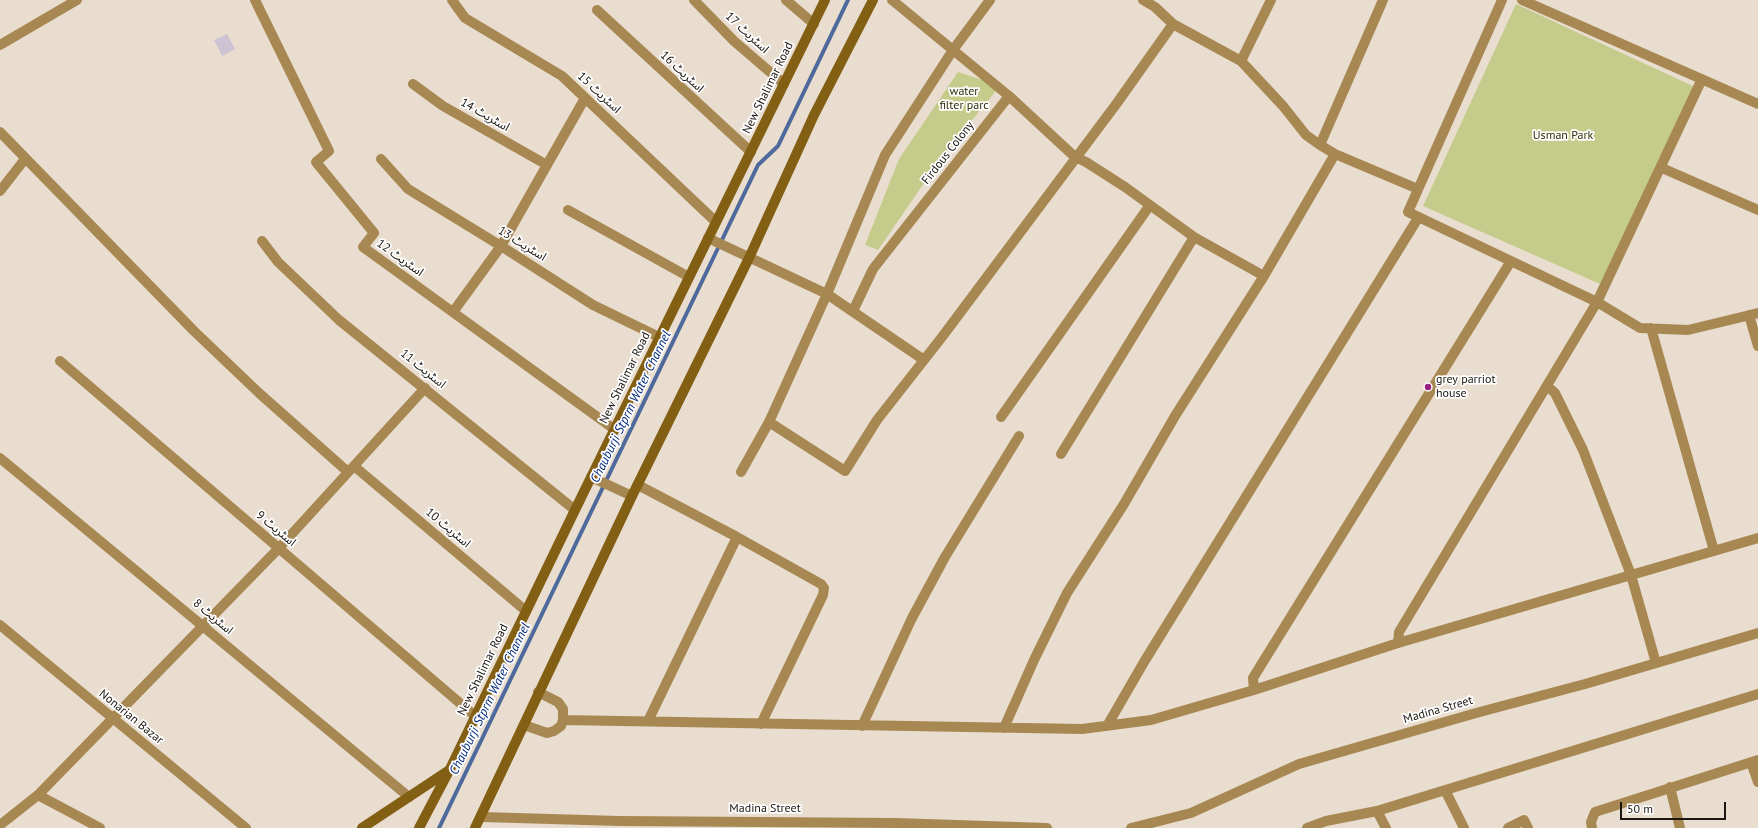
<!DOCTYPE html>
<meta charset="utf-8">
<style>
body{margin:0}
#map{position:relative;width:1758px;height:828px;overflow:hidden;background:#e9ddcf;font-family:"PT Sans",sans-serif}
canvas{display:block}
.scale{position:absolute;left:1620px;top:802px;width:106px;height:18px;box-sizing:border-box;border:2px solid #1a1611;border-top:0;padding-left:5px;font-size:12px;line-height:14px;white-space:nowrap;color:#1a1611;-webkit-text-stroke:3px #fff;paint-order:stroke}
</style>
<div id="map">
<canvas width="1758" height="828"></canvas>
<div class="scale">50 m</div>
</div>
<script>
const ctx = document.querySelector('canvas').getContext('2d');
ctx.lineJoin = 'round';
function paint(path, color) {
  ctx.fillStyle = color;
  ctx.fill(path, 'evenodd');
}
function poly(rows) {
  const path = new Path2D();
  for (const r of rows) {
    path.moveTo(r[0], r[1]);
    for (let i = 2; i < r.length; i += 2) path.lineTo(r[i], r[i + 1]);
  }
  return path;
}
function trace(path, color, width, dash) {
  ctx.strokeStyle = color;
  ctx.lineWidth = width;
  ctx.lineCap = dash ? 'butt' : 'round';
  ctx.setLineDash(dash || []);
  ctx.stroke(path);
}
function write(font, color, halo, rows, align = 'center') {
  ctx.font = font + ' "PT Sans","Noto Sans Arabic",sans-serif';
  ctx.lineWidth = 3.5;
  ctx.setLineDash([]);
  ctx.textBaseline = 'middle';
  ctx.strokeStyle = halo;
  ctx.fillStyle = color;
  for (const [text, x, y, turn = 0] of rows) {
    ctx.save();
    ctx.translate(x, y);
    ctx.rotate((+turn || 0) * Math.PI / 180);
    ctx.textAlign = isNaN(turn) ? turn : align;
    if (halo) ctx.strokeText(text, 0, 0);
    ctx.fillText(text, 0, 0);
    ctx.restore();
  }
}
paint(poly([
 [1516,4,1695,87,1600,284,1423,206],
 [958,72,1000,86,944,154,878,250,865,245,899,159]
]), '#c5cb8a');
trace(poly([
 [439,828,758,165,778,146,848,0]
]), '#4e699b', 4);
paint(poly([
 [227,34,235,49,222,56,214,40]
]), '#cdc3d3');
trace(poly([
 [255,0,329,151,316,162,374,233,363,247,614,429],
 [452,0,465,18,562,76,716,222],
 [694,0,734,41,784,84],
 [786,0,814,24],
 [892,0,1009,96,1075,157,1086,162,1125,187,1194,237,1264,276],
 [1143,0,1155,7,1173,24,1241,61,1283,106,1306,135,1320,145,1335,154,1418,189],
 [1502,0,1408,212,1597,302,1640,328,1688,330,1758,313],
 [1522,0,1758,104],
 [597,10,751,152],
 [0,45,77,0],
 [1241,61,1271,0],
 [413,84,443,106,547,165],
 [0,132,194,331,259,393,348,472],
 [1320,145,1383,0],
 [381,159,408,189,501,246,593,305,659,337],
 [1662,168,1758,210],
 [0,191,25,159],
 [568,210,689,277],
 [708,238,827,294,924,360],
 [262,241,278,262,339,320,575,510],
 [853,311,873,269,1009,96],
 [453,312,501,246,585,98],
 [1749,315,1758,346],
 [1651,328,1714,551],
 [60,361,475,716],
 [1547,386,1555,393,1583,450,1631,575,1656,663],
 [1001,417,1150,205],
 [769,422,845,471,877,420,942,337,1117,103,1173,24],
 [1061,454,1194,237],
 [0,458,409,797],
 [354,466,526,611],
 [741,472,769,422,827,294,885,155,953,50,990,0],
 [591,477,632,496],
 [638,485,737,537,821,584,824,588,823,595,761,724],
 [0,625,246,828],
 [1398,643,1399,632,1597,302,1702,79],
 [1254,690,1253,678,1511,261],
 [538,692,558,702,563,709,563,720,1082,729,1151,720,1254,690,1398,643,1758,538],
 [648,721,737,537],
 [524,725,547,733,554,731,561,726,563,720],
 [862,726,912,618,945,557,1019,436],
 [1107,726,1144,662,1418,218],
 [1004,728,1034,660,1067,593,1124,504,1175,416,1264,276,1335,154],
 [1751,762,1758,782],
 [1670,787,1680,828],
 [1445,790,1464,828],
 [38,795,100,828],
 [1377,811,1386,828],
 [482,817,619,821,896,823,1047,828],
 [0,825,38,795,279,548,425,388],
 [1131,828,1191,813,1299,764,1476,713,1585,684,1758,633],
 [1307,828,1326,821,1377,811,1758,694],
 [1508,828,1524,820,1528,828],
 [1592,828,1591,822,1595,812,1758,760]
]), '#a78852', 10);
trace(poly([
 [362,828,448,771],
 [419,828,450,769,575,510,825,0],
 [475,828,632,496,749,258,814,115,873,0]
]), '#835f14', 10);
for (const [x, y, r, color] of [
 [1428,387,4,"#952280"]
]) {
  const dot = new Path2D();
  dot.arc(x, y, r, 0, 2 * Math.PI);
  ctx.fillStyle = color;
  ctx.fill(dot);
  trace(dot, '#fff', 1.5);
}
write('12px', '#1a1611', '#fff', [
 ["اسٹریٹ 17",747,33,43],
 ["اسٹریٹ 16",682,72,43],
 ["New Shalimar Road",768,88,-64],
 ["اسٹریٹ 15",599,93,43],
 ["اسٹریٹ 14",485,115,30],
 ["Firdous Colony",948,153,-52],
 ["اسٹریٹ 13",522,244,32],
 ["اسٹریٹ 12",400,258,36],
 ["اسٹریٹ 11",423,369,39],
 ["New Shalimar Road",625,378,-64],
 ["اسٹریٹ 10",448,528,40],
 ["اسٹریٹ 9",276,529,40],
 ["اسٹریٹ 8",213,617,40],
 ["New Shalimar Road",483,670,-64],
 ["Madina Street",1438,710,-16],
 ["Nonarian Bazar",131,717,39],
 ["Madina Street",765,809]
]);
write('12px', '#2d3006', '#fff', [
 ["water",964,92],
 ["filter parc",964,106],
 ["Usman Park",1563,136]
]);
write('12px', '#1a1611', '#fff', [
 ["grey parriot",1436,380],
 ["house",1436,394]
], 'left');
write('italic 13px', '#02297e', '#fff', [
 ["Chauburji Stprm Water Channel",631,407,-64],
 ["Chauburji Stprm Water Channel",490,699,-64]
]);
</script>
